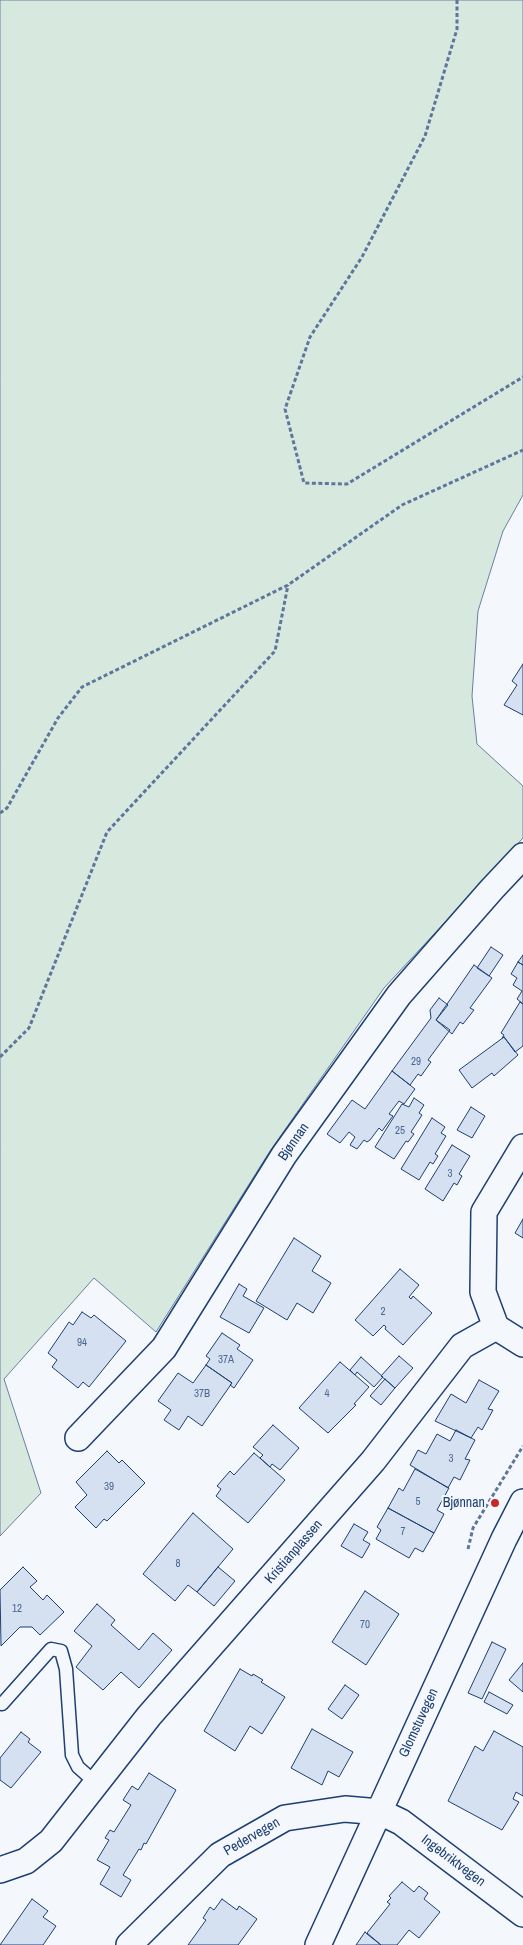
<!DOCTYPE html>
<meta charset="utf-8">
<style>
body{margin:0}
canvas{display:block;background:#f4f7fb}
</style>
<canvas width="523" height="1945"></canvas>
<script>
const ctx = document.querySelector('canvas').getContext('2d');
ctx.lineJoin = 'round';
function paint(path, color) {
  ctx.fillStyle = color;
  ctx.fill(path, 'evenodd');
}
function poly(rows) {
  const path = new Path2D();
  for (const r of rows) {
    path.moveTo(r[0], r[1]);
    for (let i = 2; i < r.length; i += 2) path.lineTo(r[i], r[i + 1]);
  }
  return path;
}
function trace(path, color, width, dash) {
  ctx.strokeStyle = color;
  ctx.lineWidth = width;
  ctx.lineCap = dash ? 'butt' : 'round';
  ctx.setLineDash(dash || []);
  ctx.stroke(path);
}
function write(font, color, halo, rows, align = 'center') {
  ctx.font = font + ' "Archivo Narrow",sans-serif';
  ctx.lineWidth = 4;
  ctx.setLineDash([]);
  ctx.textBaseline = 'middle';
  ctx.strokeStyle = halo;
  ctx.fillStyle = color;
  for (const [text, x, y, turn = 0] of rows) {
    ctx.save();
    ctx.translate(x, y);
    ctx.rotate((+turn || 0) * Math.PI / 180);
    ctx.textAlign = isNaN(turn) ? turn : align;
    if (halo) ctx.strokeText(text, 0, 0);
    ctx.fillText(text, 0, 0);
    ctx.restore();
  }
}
const green = poly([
 [0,0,523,0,523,495,503,531,478,611,472,696,477,744,523,786,523,838,384,988,270,1151,156,1332,94,1278,4,1379,41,1493,0,1536,0,0]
]);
paint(green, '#d7e8df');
trace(green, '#687fa3', 1);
const building = poly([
 [523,664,523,715,504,705,517,685,512,681,523,664],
 [491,947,503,955,489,976,477,968,491,947],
 [523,955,523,965,518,962,523,955],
 [518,962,523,965,523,1004,517,999,522,991,513,985,517,978,511,974,518,962],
 [474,965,492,978,470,1008,474,1010,463,1024,460,1022,452,1034,436,1020,474,965],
 [439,998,448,1005,436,1020,450,1030,428,1060,431,1062,421,1076,418,1074,410,1085,392,1071,431,1018,430,1010,439,998],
 [520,1002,523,1004,523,1046,515,1052,504,1037,502,1038,504,1035,501,1033,520,1002],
 [504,1037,518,1055,494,1076,492,1073,472,1088,459,1070,504,1037],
 [392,1071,415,1089,404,1104,399,1101,389,1114,393,1116,382,1131,379,1128,370,1140,367,1142,364,1140,357,1149,350,1145,355,1137,349,1132,340,1143,327,1134,352,1100,365,1109,392,1071],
 [414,1098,424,1105,419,1113,422,1115,411,1132,414,1134,408,1142,406,1141,394,1159,375,1147,402,1104,409,1107,414,1098],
 [471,1107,485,1116,472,1138,457,1130,471,1107],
 [432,1118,445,1127,441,1133,446,1136,435,1154,438,1156,433,1164,430,1162,419,1180,401,1169,432,1118],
 [452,1145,470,1156,459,1174,462,1176,457,1185,454,1183,443,1201,425,1189,452,1145],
 [523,1219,523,1238,515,1233,523,1219],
 [294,1238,321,1256,312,1271,331,1283,313,1313,297,1303,287,1320,256,1301,294,1238],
 [400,1269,419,1285,409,1297,411,1299,413,1296,432,1313,403,1345,385,1329,386,1327,384,1325,373,1336,355,1320,400,1269],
 [239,1284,247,1289,243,1296,264,1308,249,1333,220,1317,239,1284],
 [82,1312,91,1318,94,1315,126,1341,89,1387,83,1382,78,1388,52,1367,57,1360,48,1353,69,1322,73,1325,82,1312],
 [222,1333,240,1345,237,1349,253,1360,234,1388,230,1385,232,1383,206,1365,210,1359,206,1356,222,1333],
 [399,1356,413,1368,395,1388,381,1376,399,1356],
 [361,1357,383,1377,374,1387,357,1372,355,1375,350,1370,361,1357],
 [340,1362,369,1387,354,1404,356,1405,328,1433,299,1408,340,1362],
 [206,1365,232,1383,202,1426,188,1416,179,1430,164,1420,171,1410,158,1401,178,1373,193,1383,206,1365],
 [385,1379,395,1388,381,1405,370,1396,385,1379],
 [479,1380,499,1391,488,1409,493,1410,482,1430,478,1427,471,1438,435,1421,451,1394,466,1403,479,1380],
 [273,1425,299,1448,280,1470,272,1464,270,1467,260,1458,263,1455,253,1447,273,1425],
 [456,1430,475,1440,465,1459,470,1460,460,1480,454,1477,448,1488,410,1465,418,1450,426,1454,437,1434,450,1441,456,1430],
 [107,1451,119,1463,122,1460,145,1483,107,1521,104,1519,96,1528,75,1507,87,1495,76,1482,107,1451],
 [254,1453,285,1480,248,1523,216,1496,221,1489,217,1486,230,1471,234,1475,254,1453],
 [415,1469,449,1488,437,1510,444,1514,434,1533,388,1508,399,1488,403,1491,415,1469],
 [388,1508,434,1533,423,1552,415,1548,409,1558,376,1539,381,1530,377,1527,388,1508],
 [193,1513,233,1549,197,1592,188,1585,175,1601,143,1574,193,1513],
 [354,1524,368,1532,363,1540,370,1544,362,1558,341,1546,354,1524],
 [23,1567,37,1581,30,1587,43,1600,47,1595,64,1612,40,1635,32,1627,20,1627,1,1646,0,1590,23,1567],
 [218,1567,235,1581,214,1606,197,1592,218,1567],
 [365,1591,399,1614,366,1665,332,1642,365,1591],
 [97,1604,115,1620,111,1625,139,1650,153,1633,172,1650,139,1688,121,1672,103,1690,76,1667,92,1646,74,1631,97,1604],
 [492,1642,506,1649,482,1699,468,1693,492,1642],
 [523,1663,523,1692,509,1680,523,1663],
 [240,1669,252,1676,253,1674,263,1680,261,1682,285,1697,262,1734,250,1726,235,1751,204,1731,240,1669],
 [345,1685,359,1695,342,1719,328,1709,345,1685],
 [489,1692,513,1705,507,1714,484,1702,489,1692],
 [312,1729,353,1752,339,1777,328,1771,322,1785,291,1768,312,1729],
 [494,1731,523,1747,523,1796,516,1792,513,1799,519,1802,502,1830,448,1801,475,1746,483,1751,494,1731],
 [21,1732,30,1739,28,1742,41,1752,11,1788,0,1780,0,1758,21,1732],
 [149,1773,176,1790,146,1844,144,1843,141,1850,139,1849,123,1875,131,1880,121,1897,100,1884,110,1867,97,1860,109,1840,105,1838,110,1830,114,1832,131,1805,123,1800,132,1786,138,1790,149,1773],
 [402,1882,414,1892,419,1886,428,1893,424,1899,440,1912,419,1938,409,1930,397,1945,381,1945,367,1933,390,1904,387,1902,391,1898,389,1896,402,1882],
 [32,1899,48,1911,43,1917,56,1926,43,1945,0,1945,32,1899],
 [222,1899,237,1910,239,1906,257,1919,238,1945,188,1945,206,1920,203,1918,210,1907,214,1910,222,1899],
 [365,1932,367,1934,381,1945,356,1945,365,1932]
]);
paint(building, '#d5e0f0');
trace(building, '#1d3f73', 1);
const service = poly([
 [2,1704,51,1649,61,1651,66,1669,72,1755,78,1767,97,1784]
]);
const minor = poly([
 [523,1147,484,1212,483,1292,496,1327,523,1344],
 [78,1438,164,1348,284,1155,399,995,492,889,523,856],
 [0,1870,26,1861,51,1841,149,1716,373,1461,462,1346,496,1327],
 [129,1945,220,1855,285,1818,345,1809,380,1812,401,1822,523,1914],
 [318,1945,504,1539,523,1502]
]);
trace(service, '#1d3f73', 15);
trace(minor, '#1d3f73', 28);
trace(poly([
 [457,0,457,29,425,136,362,257,310,337,285,409,304,483,347,484,523,377],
 [0,813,7,808,58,718,82,687,288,585,402,505,523,450],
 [0,1057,29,1028,107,832,275,651,288,585],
 [468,1549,473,1528,523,1446]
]), '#5e769c', 3, [4, 2.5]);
trace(service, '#f4f7fb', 12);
trace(minor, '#f4f7fb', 25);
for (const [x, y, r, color] of [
 [495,1503,5,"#c62828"]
]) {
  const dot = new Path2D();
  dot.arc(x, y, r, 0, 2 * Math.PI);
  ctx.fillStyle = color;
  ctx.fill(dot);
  trace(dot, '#f4f7fb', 2);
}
write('11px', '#4b6792', null, [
 ["29",416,1062],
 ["25",400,1131],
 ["3",450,1174],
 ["2",383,1312],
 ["94",82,1343],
 ["37A",226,1360],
 ["37B",202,1394],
 ["4",327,1394],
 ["3",451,1459],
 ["39",109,1487],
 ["5",418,1502],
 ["7",403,1532],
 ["8",178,1564],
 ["12",17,1609],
 ["70",365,1625]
]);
write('14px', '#1d3f73', '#f4f7fb', [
 ["Bjønnan",294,1142,-55],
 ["Kristianplassen",294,1552,-49],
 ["Glomstuvegen",419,1723,-65],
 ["Pedervegen",252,1837,-30],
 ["Ingebriktvegen",453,1861,37]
]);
write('14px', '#1d3f73', '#f4f7fb', [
 ["Bjønnan",485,1503]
], 'right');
</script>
